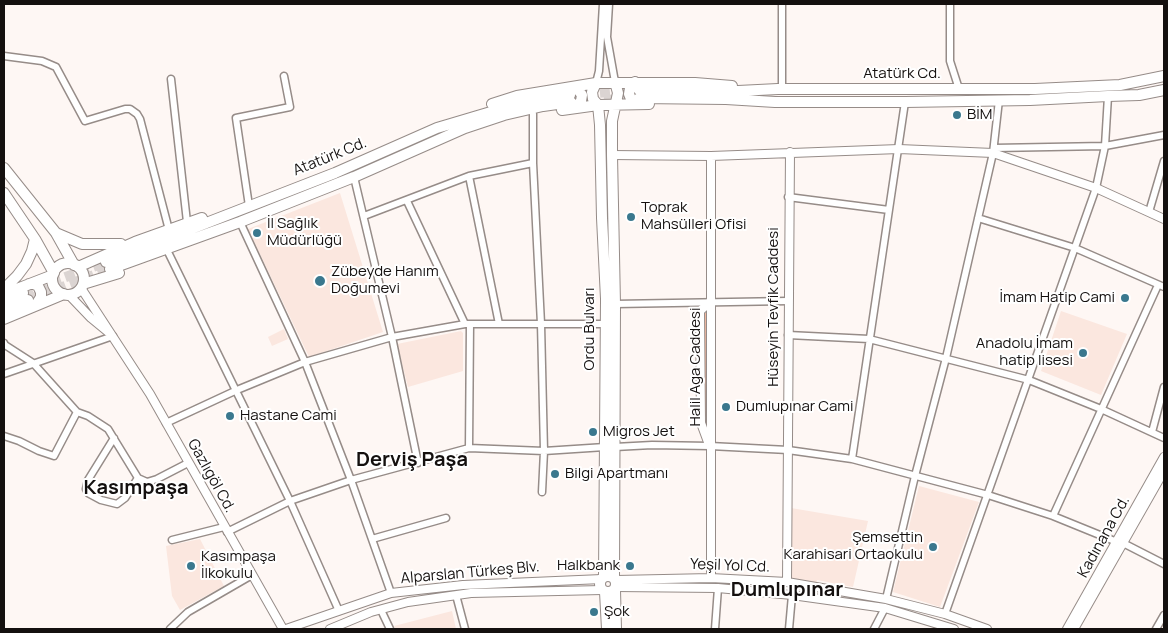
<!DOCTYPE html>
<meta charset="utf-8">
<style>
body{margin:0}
#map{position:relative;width:1168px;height:633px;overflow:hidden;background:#fef7f4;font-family:Manrope,sans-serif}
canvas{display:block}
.frame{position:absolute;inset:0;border:5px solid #14100f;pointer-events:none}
</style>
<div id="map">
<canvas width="1168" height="633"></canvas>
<div class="frame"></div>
</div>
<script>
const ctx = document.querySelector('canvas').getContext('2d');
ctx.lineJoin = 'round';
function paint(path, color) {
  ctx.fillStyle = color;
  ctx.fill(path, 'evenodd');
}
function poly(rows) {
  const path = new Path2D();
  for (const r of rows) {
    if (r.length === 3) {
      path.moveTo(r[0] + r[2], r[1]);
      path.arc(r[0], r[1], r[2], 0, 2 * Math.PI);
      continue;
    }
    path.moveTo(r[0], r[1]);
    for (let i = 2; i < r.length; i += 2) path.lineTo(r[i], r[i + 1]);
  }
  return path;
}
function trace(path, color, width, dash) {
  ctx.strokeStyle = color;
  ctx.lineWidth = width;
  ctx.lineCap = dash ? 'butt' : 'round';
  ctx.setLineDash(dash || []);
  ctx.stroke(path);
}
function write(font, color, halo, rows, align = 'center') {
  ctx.font = font + ' Manrope,sans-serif';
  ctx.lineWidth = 4;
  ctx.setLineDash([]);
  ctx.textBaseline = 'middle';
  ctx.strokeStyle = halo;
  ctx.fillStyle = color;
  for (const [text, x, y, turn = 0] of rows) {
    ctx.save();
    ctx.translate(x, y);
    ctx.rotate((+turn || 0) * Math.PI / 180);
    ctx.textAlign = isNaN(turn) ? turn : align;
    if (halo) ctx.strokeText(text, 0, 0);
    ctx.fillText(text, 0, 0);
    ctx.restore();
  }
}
paint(poly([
 [340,193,383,332,309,357,248,229],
 [1061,311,1127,334,1101,395,1041,371],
 [284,329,288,339,272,346,268,337],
 [461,331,463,333,463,371,408,387,397,344],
 [919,486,979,502,940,607,893,592],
 [791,508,868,521,853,587,817,580,816,585,791,580],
 [200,539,224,586,180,610,172,596,166,546],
 [452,611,456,629,396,629,394,626]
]), '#fbe7df');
paint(poly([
 [700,313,710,313,710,417,701,416]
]), '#f3b89f');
trace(poly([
 [585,94,638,90],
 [574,102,639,98],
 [23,293,106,262],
 [28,300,110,269]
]), '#dbd4d2', 10, [10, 5]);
const minor = poly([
 [609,4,607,37,615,82],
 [782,4,782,89],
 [950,4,950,61,959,89],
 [4,56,42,61,56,67,85,121,125,109,130,109,137,114,140,119,169,230],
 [171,79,187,222],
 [596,83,599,71,603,4],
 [533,114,533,163,541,324,544,451,542,492],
 [994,148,1105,146,1164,135],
 [469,176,499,324],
 [354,177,392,337,418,463],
 [788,197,889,210],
 [407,201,465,324],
 [249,206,236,118,290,107,284,76],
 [1149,212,1164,161],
 [364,216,469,176,533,163],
 [978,218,1075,248,1164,287],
 [240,222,305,362,351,480,391,593],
 [169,254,290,501,339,611],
 [615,304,788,301],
 [788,335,869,339,1029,380,1101,409,1164,438],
 [4,343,5,345,33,363,77,412,88,416,108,429,138,478],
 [4,374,113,336],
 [166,423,237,390,305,362,392,337,465,324,606,324],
 [1152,432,1164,387],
 [4,436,19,441,39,451,54,456,77,412],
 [114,438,88,480,86,489,88,493,101,500,117,504,125,498,138,478],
 [615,447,652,445,710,446,788,450,852,459,988,495,1053,516,1117,542],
 [469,448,470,324],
 [852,459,905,102],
 [138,478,147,482,157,479,188,463],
 [1053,516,1158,285],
 [227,532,290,501,351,480,469,448,544,451,605,447],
 [372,539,446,518],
 [172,540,224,527],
 [1123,543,1164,564],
 [456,595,465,629],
 [886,599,915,476,946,358,993,153,999,100],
 [381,610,390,629],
 [945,614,1096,188,1105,146,1108,96],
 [170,629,188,612,252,575],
 [715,629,718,588],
 [789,629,792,595],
 [874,629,885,608],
 [1156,629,1164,615]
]);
const tertiary = poly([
 [612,155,711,156,899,149,993,153,1096,188,1164,219],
 [81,288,150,394,283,629],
 [69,295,91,318,108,332],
 [708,442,701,423,700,311,710,302],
 [711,578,711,156],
 [616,580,711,578,787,582,886,599,945,614,987,629],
 [787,582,790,152],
 [616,587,718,588,792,595,885,608,954,629],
 [286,629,391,593,463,585,602,579],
 [330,629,371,612,408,602,471,593,602,590],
 [1067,629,1164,457],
 [1074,629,1164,471]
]);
const primary = poly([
 [635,82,630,88,629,94,631,99,636,104],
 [596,83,592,92,593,99,598,105,600,125,602,218,606,299,604,577],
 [574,87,579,91,582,95,581,101,576,108],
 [639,90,718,92,778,89,1035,89,1120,85,1164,76],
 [639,98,726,99,775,102,905,102,1030,100,1108,96,1139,95,1164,90],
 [492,104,517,96,596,83,695,83,732,86],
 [562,110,598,105,649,104],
 [4,168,56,233,74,265],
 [4,193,35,239,54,273],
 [56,233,82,244,121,244],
 [106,262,335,173,437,128,511,106,570,95],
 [68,279,16],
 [78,267,135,242,202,218],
 [110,269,240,222,354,177,465,128,504,115,543,106,571,102],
 [29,284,34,284,38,286,41,292,41,297,36,305],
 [83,284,119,273],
 [4,289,17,276,26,264,32,251,35,239],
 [4,294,53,275],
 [4,302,23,293],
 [4,310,28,300],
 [4,319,64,294],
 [608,584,8],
 [614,578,615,304,612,155,612,121,618,93,615,82],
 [615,590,616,629],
 [605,592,607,629]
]);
trace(minor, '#968c88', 9);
trace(tertiary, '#968c88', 10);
trace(primary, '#968c88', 12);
trace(minor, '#fff', 6);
trace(tertiary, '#fff', 8);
trace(primary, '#fff', 10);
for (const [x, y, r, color] of [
 [957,115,5,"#3a788e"],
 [631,217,5,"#3a788e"],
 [257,233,5,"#3a788e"],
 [320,281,6,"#3a788e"],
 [1125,298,5,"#3a788e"],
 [1083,353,5,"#3a788e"],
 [726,407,5,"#3a788e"],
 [230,416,5,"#3a788e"],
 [593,432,5,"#3a788e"],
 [555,474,5,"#3a788e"],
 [933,547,5,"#3a788e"],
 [191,566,5,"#3a788e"],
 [630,566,5,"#3a788e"],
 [594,612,5,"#3a788e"]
]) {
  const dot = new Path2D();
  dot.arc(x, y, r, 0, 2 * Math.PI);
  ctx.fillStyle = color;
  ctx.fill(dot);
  trace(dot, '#fff', 2);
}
write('15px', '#14100f', '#fff', [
 ["Atatürk Cd.",902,74],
 ["Atatürk Cd.",330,157,-22],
 ["Hüseyin Tevfik Caddesi",774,307,-90],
 ["Ordu Bulvarı",590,329,-90],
 ["Halil Aga Caddesi",696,367,-90],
 ["Gazlıgöl Cd.",211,476,61],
 ["Kadınana Cd.",1104,537,-61],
 ["Yeşil Yol Cd.",730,566,2],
 ["Alparslan Türkeş Blv.",470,573,-5]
]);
write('15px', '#14100f', '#fff', [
 ["BİM",967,115],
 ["Toprak",641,208],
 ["Mahsülleri Ofisi",641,225],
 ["İl Sağlık",267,224],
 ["Müdürlüğü",267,241],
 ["Zübeyde Hanım",331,272],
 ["Doğumevi",331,289],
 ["İmam Hatip Cami",1115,298,"right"],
 ["Anadolu İmam",1073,344,"right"],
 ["hatip lisesi",1073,361,"right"],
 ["Dumlupınar Cami",736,407],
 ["Hastane Cami",240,416],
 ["Migros Jet",603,432],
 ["Bilgi Apartmanı",565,474],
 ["Şemsettin",923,538,"right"],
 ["Karahisari Ortaokulu",923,555,"right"],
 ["Kasımpaşa",201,557],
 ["İlkokulu",201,574],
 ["Halkbank",620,566,"right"],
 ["Şok",604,612]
], 'left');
write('bold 20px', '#14100f', '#fff', [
 ["Derviş Paşa",412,460],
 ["Kasımpaşa",136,488],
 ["Dumlupınar",787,590]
]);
</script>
